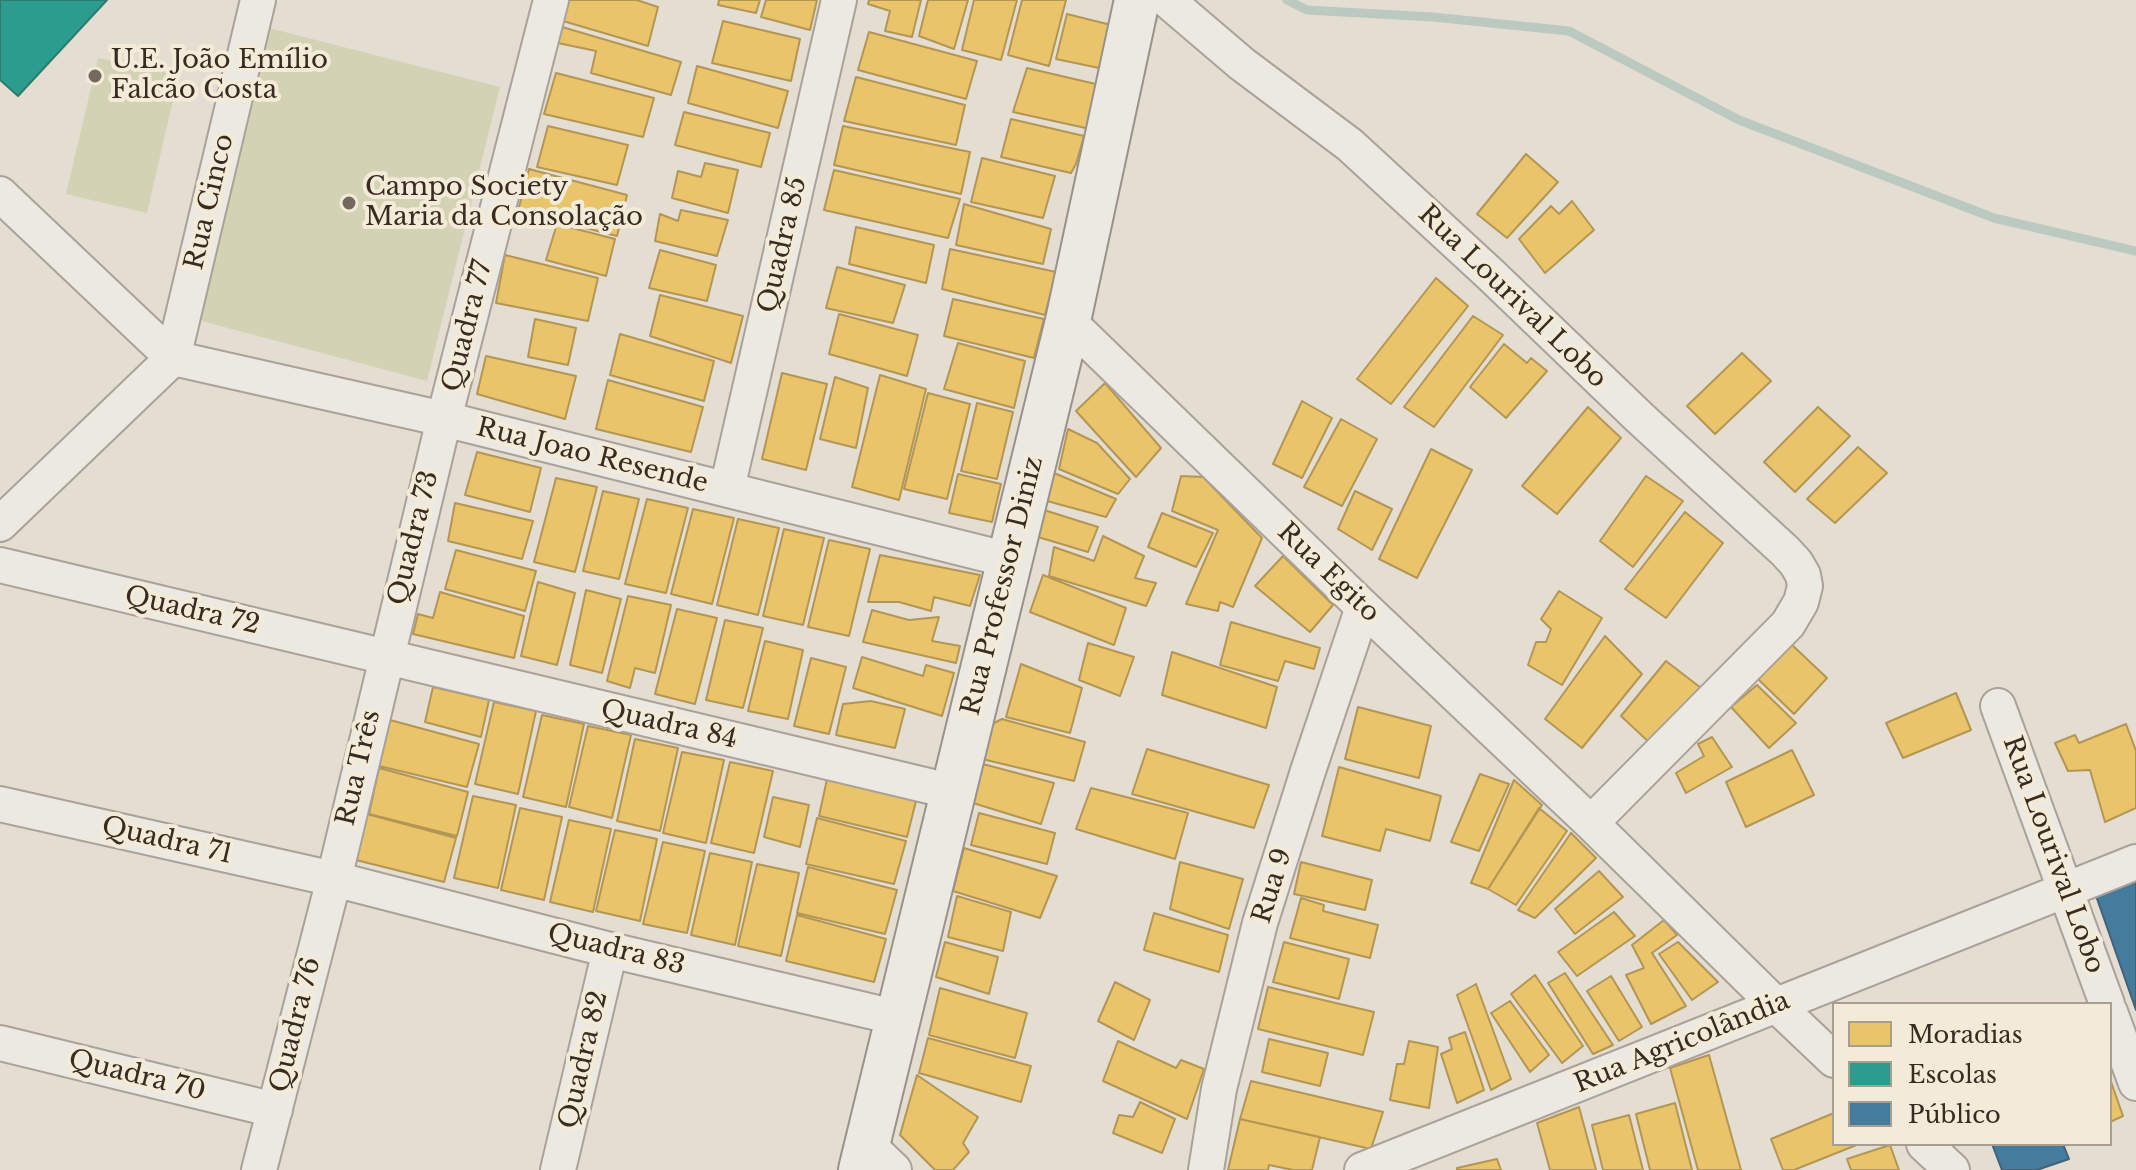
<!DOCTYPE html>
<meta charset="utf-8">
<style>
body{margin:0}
#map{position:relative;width:2136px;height:1170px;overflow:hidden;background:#e4ddd1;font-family:"Libre Baskerville",serif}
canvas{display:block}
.legend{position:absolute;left:1832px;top:1002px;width:280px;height:144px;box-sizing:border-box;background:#f3ead8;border:2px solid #a89e8f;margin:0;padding:10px 14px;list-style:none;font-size:24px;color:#382b21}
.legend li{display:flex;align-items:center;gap:16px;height:40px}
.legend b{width:40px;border:2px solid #a89e8f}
</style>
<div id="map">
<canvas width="2136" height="1170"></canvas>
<ul class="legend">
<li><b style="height:22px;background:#e9c46a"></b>Moradias</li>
<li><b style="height:22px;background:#2a9d8f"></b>Escolas</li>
<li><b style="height:22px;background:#457b9d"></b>Público</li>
</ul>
</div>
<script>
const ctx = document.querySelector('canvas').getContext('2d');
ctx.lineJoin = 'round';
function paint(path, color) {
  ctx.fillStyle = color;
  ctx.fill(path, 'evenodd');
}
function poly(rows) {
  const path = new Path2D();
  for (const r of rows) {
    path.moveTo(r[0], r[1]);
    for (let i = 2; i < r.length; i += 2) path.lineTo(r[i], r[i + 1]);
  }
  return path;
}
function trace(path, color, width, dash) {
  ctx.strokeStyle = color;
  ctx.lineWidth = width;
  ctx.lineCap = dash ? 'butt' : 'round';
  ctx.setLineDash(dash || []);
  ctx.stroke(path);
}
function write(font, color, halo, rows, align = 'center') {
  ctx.font = font + ' "Libre Baskerville",serif';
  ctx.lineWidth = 8;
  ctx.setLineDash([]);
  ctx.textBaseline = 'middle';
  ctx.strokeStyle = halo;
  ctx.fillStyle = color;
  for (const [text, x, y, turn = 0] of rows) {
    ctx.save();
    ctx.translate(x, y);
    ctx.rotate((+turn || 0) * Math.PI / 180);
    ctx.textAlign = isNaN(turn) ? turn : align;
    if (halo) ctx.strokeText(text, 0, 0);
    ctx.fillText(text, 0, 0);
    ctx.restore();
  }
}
paint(poly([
 [269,28,500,87,427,381,198,320],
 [98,58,179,74,147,213,66,194]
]), '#d4d2b4');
const homes = poly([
 [569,0,637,0,658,7,648,46,563,21,569,0],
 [719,0,760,0,756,13,718,5,719,0],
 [766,0,817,0,810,30,761,17,766,0],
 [869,0,921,0,912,37,885,31,890,11,868,4,869,0],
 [928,0,968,0,954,49,919,36,928,0],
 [974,0,1017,0,1001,60,962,50,974,0],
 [1022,0,1066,0,1049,66,1008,55,1022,0],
 [1067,14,1115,26,1104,69,1056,59,1067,14],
 [723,21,800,39,791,81,712,63,723,21],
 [562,27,681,62,671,95,591,73,596,51,558,43,562,27],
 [869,32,977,61,966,99,858,70,869,32],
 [697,66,788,91,778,128,688,103,697,66],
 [1027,68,1100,85,1090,129,1013,112,1027,68],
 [556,73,654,98,643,137,544,114,556,73],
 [856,77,965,105,956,145,844,121,856,77],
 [684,112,770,133,761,167,675,145,684,112],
 [1011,119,1084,136,1076,164,1071,173,1001,157,1011,119],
 [548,126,628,145,617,185,537,167,548,126],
 [843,126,970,152,961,194,834,165,843,126],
 [1526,154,1558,182,1507,238,1477,214,1526,154],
 [982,158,1055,176,1043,218,971,202,982,158],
 [705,163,738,170,728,213,672,198,678,171,701,177,705,163],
 [529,169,627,195,617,236,518,211,529,169],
 [834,170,960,199,948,238,824,210,834,170],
 [1572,201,1594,230,1545,273,1519,239,1551,206,1559,214,1572,201],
 [964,204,1051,229,1043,264,956,245,964,204],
 [681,210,728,220,717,256,655,241,660,214,678,221,681,210],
 [557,224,615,239,606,276,546,260,557,224],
 [856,227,934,245,926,283,849,264,856,227],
 [950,249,1056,272,1045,315,942,289,950,249],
 [660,250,716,265,707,301,649,288,660,250],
 [505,255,598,278,588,321,496,303,505,255],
 [837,267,905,285,893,323,826,308,837,267],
 [1436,278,1468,306,1391,404,1357,379,1436,278],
 [660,295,743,316,731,363,650,336,660,295],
 [953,299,1044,319,1034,358,944,336,953,299],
 [839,314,918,335,907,376,829,354,839,314],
 [1473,316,1503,335,1434,427,1404,407,1473,316],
 [535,319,576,328,568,365,528,357,535,319],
 [620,334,714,361,704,401,610,375,620,334],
 [958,343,1025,361,1014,408,944,389,958,343],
 [1504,344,1527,363,1531,358,1547,371,1506,418,1470,387,1504,344],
 [1742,353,1771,381,1715,434,1687,406,1742,353],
 [486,356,576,376,565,419,477,394,486,356],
 [782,373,827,384,806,470,762,459,782,373],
 [880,375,926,389,899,500,852,487,880,375],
 [835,377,868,388,856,448,820,439,835,377],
 [608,380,703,407,691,452,596,429,608,380],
 [1105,383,1161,448,1136,477,1076,411,1105,383],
 [928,393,970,404,947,499,904,489,928,393],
 [1302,401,1332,418,1302,478,1273,464,1302,401],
 [977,403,1013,412,997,479,961,471,977,403],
 [1588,407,1621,438,1557,514,1522,486,1588,407],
 [1818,407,1850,436,1795,492,1764,462,1818,407],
 [1341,419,1377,439,1342,506,1304,487,1341,419],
 [1068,429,1097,443,1130,479,1118,494,1059,469,1068,429],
 [1858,447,1887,473,1835,523,1807,499,1858,447],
 [1431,449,1472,470,1417,578,1379,559,1431,449],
 [477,452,541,468,530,512,465,495,477,452],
 [1054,473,1116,499,1106,517,1047,501,1054,473],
 [958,474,1001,484,992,522,949,513,958,474],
 [1181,476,1203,477,1262,538,1233,607,1220,602,1218,611,1186,604,1218,530,1172,511,1181,476],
 [1646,476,1683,501,1633,567,1600,541,1646,476],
 [556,478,597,487,575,572,534,562,556,478],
 [603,491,639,499,619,579,583,571,603,491],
 [1355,491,1392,509,1372,550,1338,529,1355,491],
 [647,499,688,508,666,593,625,584,647,499],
 [455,503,533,521,522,559,448,541,455,503],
 [693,509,734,518,712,604,671,594,693,509],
 [1044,510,1098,527,1088,552,1038,537,1044,510],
 [1685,512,1723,543,1666,618,1625,589,1685,512],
 [1162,513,1213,533,1196,567,1148,547,1162,513],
 [738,519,779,528,758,615,717,605,738,519],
 [784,529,824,538,803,625,763,616,784,529],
 [1103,536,1144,556,1135,578,1156,583,1146,606,1049,576,1054,547,1094,561,1103,536],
 [829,540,870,549,849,636,808,627,829,540],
 [456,550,536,571,525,611,445,589,456,550],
 [880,555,980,575,970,606,934,597,931,611,899,602,868,602,880,555],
 [1283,556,1333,605,1310,632,1255,586,1283,556],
 [1043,575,1126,608,1114,645,1030,612,1043,575],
 [538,582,575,593,557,665,521,656,538,582],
 [586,590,621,599,602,673,570,665,586,590],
 [1559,591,1602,618,1562,685,1528,665,1536,642,1546,642,1551,629,1541,619,1559,591],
 [440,592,524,616,514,658,413,634,418,614,433,618,440,592],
 [628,596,671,605,655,673,635,668,630,688,607,681,628,596],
 [677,609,717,618,695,704,655,694,677,609],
 [872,610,909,620,939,617,932,641,960,646,956,663,863,642,872,610],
 [725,620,763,628,743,708,706,700,725,620],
 [1231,622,1320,648,1314,669,1285,661,1278,681,1220,665,1231,622],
 [1605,636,1642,674,1582,748,1545,719,1605,636],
 [765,641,803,650,788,719,748,711,765,641],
 [1088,643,1134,657,1120,696,1079,680,1088,643],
 [1790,643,1827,678,1794,714,1757,678,1790,643],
 [1172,652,1277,687,1266,728,1162,695,1172,652],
 [862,657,923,676,926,665,954,673,942,716,853,688,862,657],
 [811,658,846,667,829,734,794,726,811,658],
 [1666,661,1701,688,1652,745,1621,716,1666,661],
 [1021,664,1082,688,1070,733,1006,717,1021,664],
 [1757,685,1796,723,1769,748,1731,707,1757,685],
 [433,687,489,700,481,737,425,722,433,687],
 [1956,693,1971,730,1903,758,1886,723,1956,693],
 [871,701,905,709,895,748,836,735,843,704,871,701],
 [494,702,536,711,518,794,475,784,494,702],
 [1358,707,1431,726,1419,778,1345,759,1358,707],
 [542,715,584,724,566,807,523,797,542,715],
 [1002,719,1085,742,1074,781,982,759,990,725,1002,719],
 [390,720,479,744,467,787,379,766,390,720],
 [2126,724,2136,751,2136,808,2105,822,2090,770,2068,771,2055,743,2075,735,2079,743,2126,724],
 [588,726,631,735,612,818,569,807,588,726],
 [1712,737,1732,767,1686,793,1676,773,1704,756,1698,744,1712,737],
 [635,739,678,748,660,831,617,821,635,739],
 [1147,749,1269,785,1254,828,1132,794,1147,749],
 [1792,750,1814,795,1746,827,1726,782,1792,750],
 [682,752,724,760,706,843,663,833,682,752],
 [730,762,773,771,754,853,711,843,730,762],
 [983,764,1054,783,1041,824,973,803,983,764],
 [1339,767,1441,796,1430,841,1386,829,1380,851,1322,836,1339,767],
 [379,768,468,792,457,836,369,814,379,768],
 [829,770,918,793,907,837,819,816,829,770],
 [1480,774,1509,784,1479,851,1451,842,1480,774],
 [1514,780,1542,805,1488,889,1471,883,1514,780],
 [1091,788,1188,813,1175,859,1076,829,1091,788],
 [473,796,516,805,498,888,454,878,473,796],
 [773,797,809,805,800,847,764,837,773,797],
 [520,808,562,817,544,900,501,890,520,808],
 [1539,808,1567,831,1516,905,1488,889,1539,808],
 [979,813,1055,833,1047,864,971,845,979,813],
 [367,814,456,838,444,882,356,860,367,814],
 [817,818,906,841,894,884,806,864,817,818],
 [569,820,611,829,593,912,550,902,569,820],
 [615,830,657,839,640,921,596,911,615,830],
 [1571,833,1596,858,1535,918,1518,910,1571,833],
 [663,842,705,851,687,933,643,924,663,842],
 [964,848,1057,876,1040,918,953,891,964,848],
 [710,853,752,862,735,945,691,935,710,853],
 [1180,862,1243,879,1229,929,1170,909,1180,862],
 [1301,862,1372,880,1365,910,1294,894,1301,862],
 [757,864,799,873,781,956,738,946,757,864],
 [808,867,897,890,885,934,797,913,808,867],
 [1599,871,1623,897,1575,934,1555,909,1599,871],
 [957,896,1011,912,1003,951,948,937,957,896],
 [1301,898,1324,905,1323,911,1378,925,1370,958,1290,938,1301,898],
 [1614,912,1635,936,1577,976,1558,952,1614,912],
 [1154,913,1228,935,1219,972,1144,950,1154,913],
 [797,915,886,939,874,982,786,961,797,915],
 [1664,920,1677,935,1652,953,1686,1006,1651,1024,1626,975,1644,968,1632,945,1664,920],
 [945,942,998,957,989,994,936,977,945,942],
 [1284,942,1349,959,1339,999,1273,982,1284,942],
 [1678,942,1718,982,1692,1000,1659,954,1678,942],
 [1565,973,1613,1045,1593,1054,1548,983,1565,973],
 [1535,975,1583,1046,1562,1063,1511,994,1535,975],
 [1611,976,1642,1027,1619,1041,1587,991,1611,976],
 [1115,982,1150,1000,1134,1040,1098,1021,1115,982],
 [1476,984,1511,1079,1491,1090,1457,995,1476,984],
 [1268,987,1374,1012,1363,1055,1258,1029,1268,987],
 [940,988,1027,1013,1015,1058,929,1035,940,988],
 [1510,1001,1549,1055,1530,1072,1491,1013,1510,1001],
 [1465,1032,1484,1090,1457,1103,1441,1054,1452,1049,1449,1038,1465,1032],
 [928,1038,1031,1066,1021,1102,919,1073,928,1038],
 [1269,1039,1328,1053,1320,1086,1262,1072,1269,1039],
 [1118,1041,1176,1068,1181,1060,1204,1069,1187,1119,1103,1081,1118,1041],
 [1409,1041,1438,1047,1429,1108,1390,1100,1397,1064,1404,1064,1409,1041],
 [1709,1055,1741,1170,1698,1170,1670,1068,1709,1055],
 [917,1075,978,1117,963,1143,969,1152,953,1170,935,1170,900,1135,917,1075],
 [2110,1079,2123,1116,2110,1122,2110,1079],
 [1251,1081,1383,1112,1371,1149,1240,1119,1251,1081],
 [1140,1102,1175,1119,1162,1153,1113,1133,1119,1115,1133,1117,1140,1102],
 [1675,1103,1692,1170,1650,1170,1636,1114,1675,1103],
 [1579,1107,1596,1170,1550,1170,1537,1123,1579,1107],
 [1834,1113,1834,1144,1859,1144,1794,1170,1783,1170,1771,1139,1834,1113],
 [1629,1115,1643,1170,1603,1170,1592,1125,1629,1115],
 [1240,1119,1320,1137,1312,1170,1293,1170,1269,1165,1268,1170,1228,1170,1240,1119],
 [1890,1145,1899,1170,1851,1170,1847,1159,1890,1145],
 [1497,1159,1501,1170,1457,1170,1457,1168,1497,1159]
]);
paint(homes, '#e9c46a');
trace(homes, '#b49654', 2);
const schools = poly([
 [0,0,107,0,18,96,0,80,0,0]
]);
paint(schools, '#2a9d8f');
trace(schools, '#2e7b6e', 2);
const public = poly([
 [2136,875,2136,1010,2094,890,2136,875],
 [1992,1144,2063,1144,2069,1159,2037,1170,2002,1170,1992,1144]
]);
paint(public, '#457b9d');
trace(public, '#416378', 2);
trace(poly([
 [1287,0,1307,10,1433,17,1569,31,1739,120,1994,218,2136,251]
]), '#bbc9c0', 9);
const street = poly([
 [1167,0,1242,64,1350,145,1490,274,1640,418,1785,551,1796,563,1803,575,1805,586,1801,602,1788,624,1591,823],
 [0,194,173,358],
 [1068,321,1363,607,1591,823,1776,1005,1834,1060],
 [173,358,444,419,1009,560],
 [173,358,258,0],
 [727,489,839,0],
 [0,524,173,358],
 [0,565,954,792],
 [1998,706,2107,1004],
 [0,804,334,879,610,950,899,1018],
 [2110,1012,2136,1083],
 [0,1043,275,1110],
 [867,1144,894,1170],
 [1924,1144,1952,1170],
 [259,1170,334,879,444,419,551,0],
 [558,1170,610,950],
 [1206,1170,1219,1089,1260,923,1308,771,1363,607],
 [1362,1170,2136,862]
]);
const secondary = poly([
 [861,1170,1068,321,1137,0]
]);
trace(street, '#aaa299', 38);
trace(secondary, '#99928a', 48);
trace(street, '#ece9e2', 34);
trace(secondary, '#ece9e2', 44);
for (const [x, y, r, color] of [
 [95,76,8,"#74695f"],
 [349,203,8,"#74695f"]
]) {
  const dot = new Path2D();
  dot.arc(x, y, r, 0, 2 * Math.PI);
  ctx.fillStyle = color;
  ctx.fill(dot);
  trace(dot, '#f3ead8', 3);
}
write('26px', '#382b21', '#f3ead8', [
 ["U.E. João Emílio",111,61],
 ["Falcão Costa",111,91],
 ["Campo Society",365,188],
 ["Maria da Consolação",365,218]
], 'left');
write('26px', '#382b21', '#f3ead8', [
 ["Rua Cinco",210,202,-77],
 ["Quadra 85",783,245,-77],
 ["Rua Lourival Lobo",1512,297,44],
 ["Quadra 77",468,326,-76],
 ["Rua Joao Resende",592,456,14],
 ["Quadra 73",414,538,-76],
 ["Rua Egito",1328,573,44],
 ["Rua Professor Diniz",1003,586,-76],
 ["Quadra 72",192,611,13],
 ["Quadra 84",669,725,13],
 ["Rua Três",359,768,-77],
 ["Quadra 71",167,841,13],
 ["Rua Lourival Lobo",2053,855,70],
 ["Rua 9",1273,886,-73],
 ["Quadra 83",616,950,14],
 ["Quadra 76",296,1025,-76],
 ["Rua Agricolândia",1682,1043,-22],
 ["Quadra 82",584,1060,-77],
 ["Quadra 70",137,1076,14]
]);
</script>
